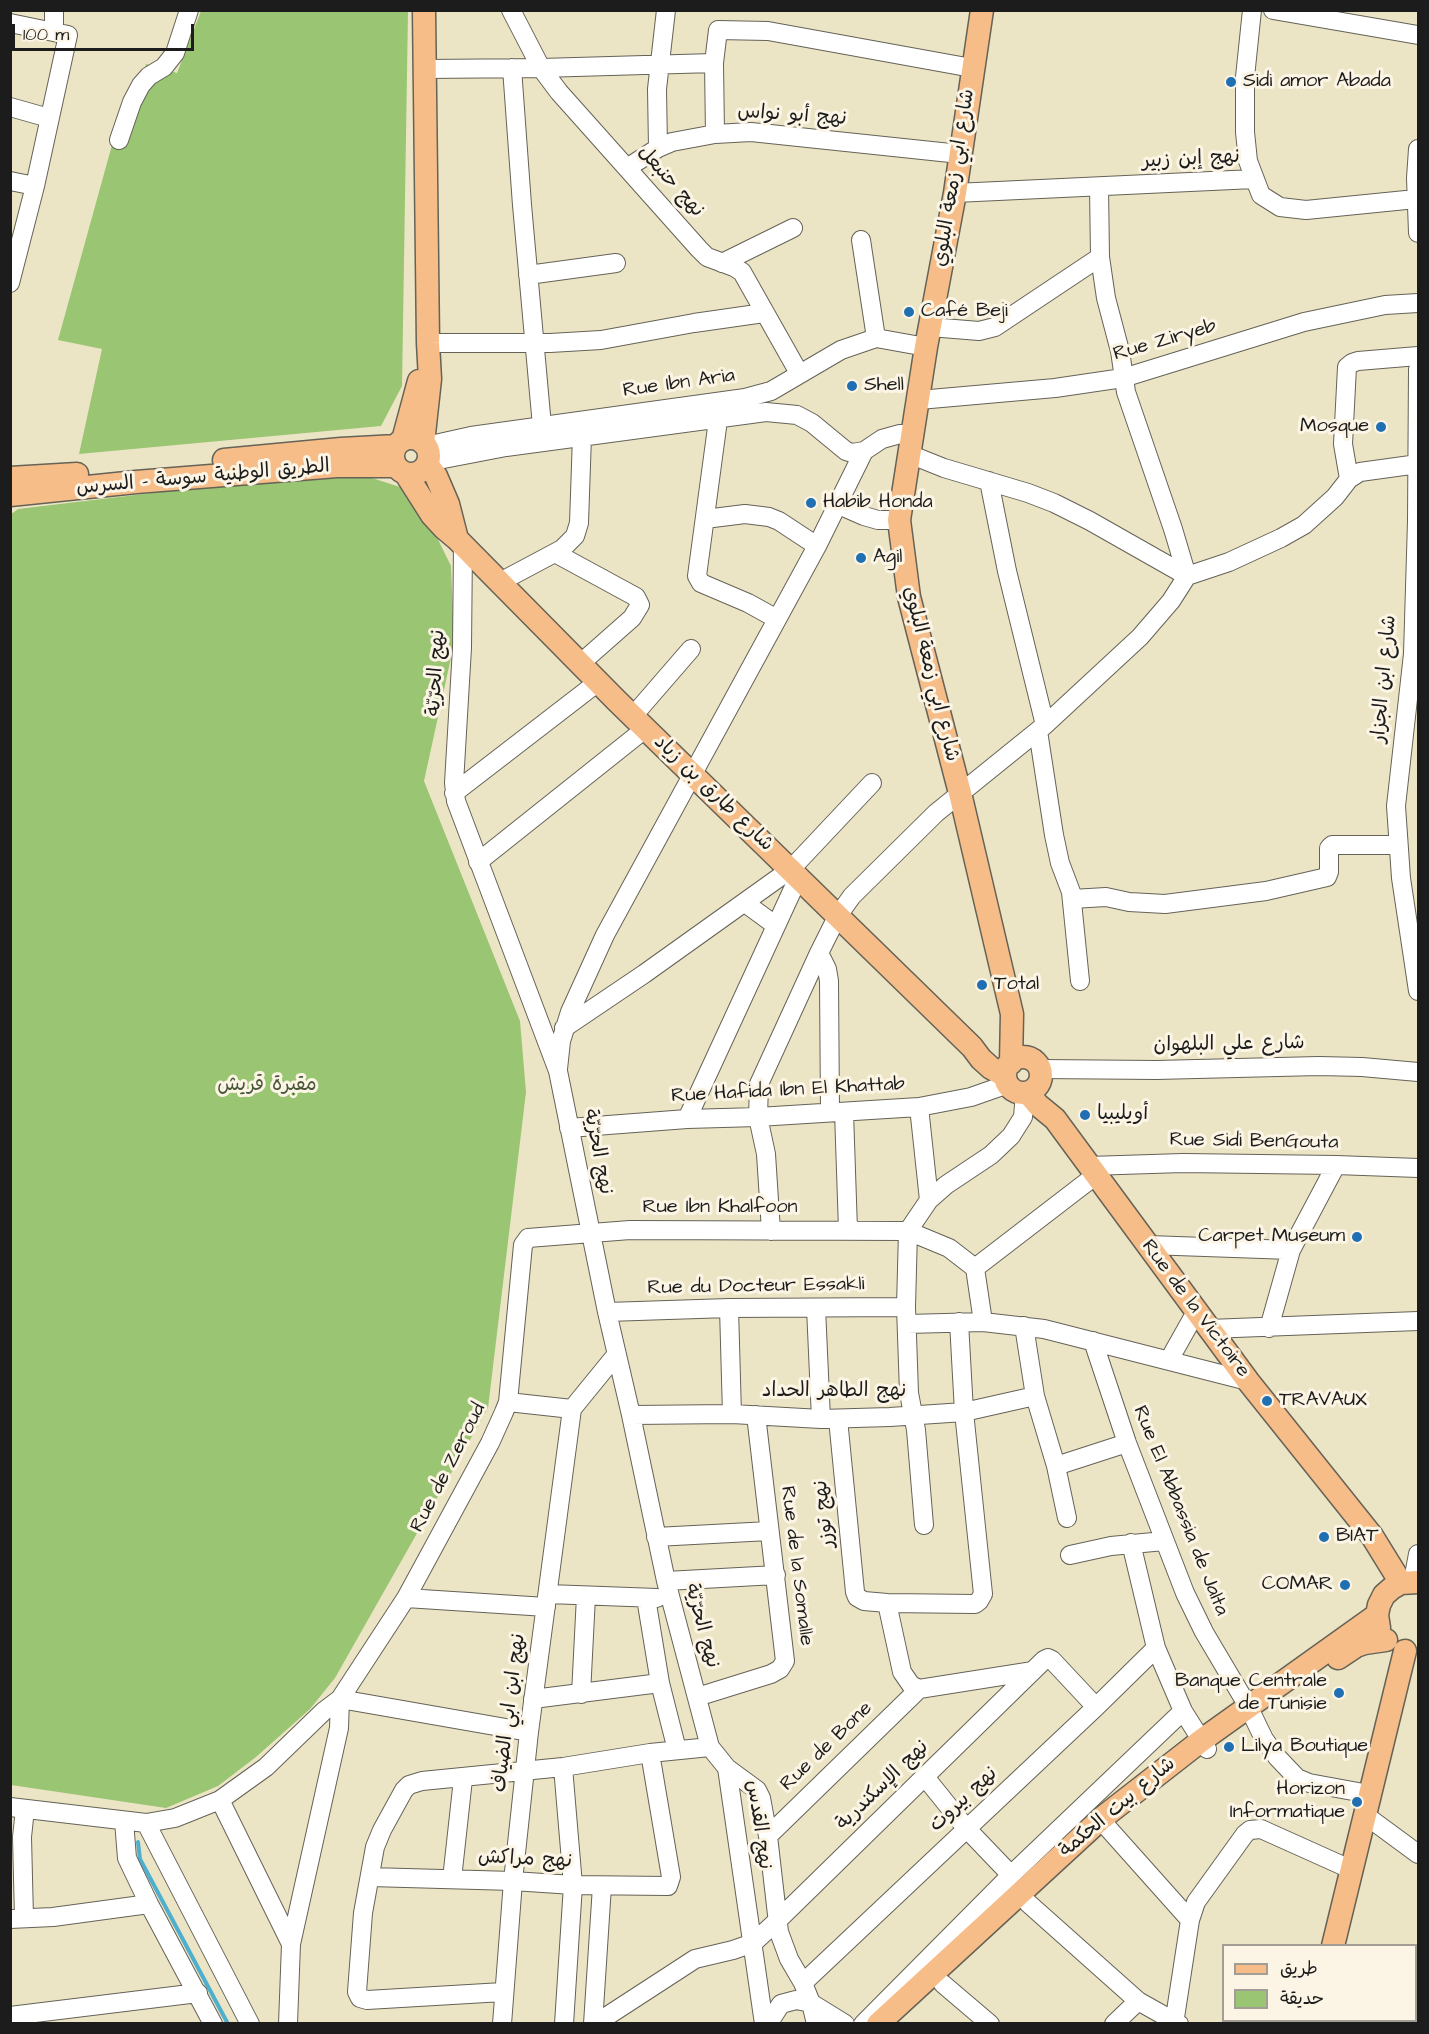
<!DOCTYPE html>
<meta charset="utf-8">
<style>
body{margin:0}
#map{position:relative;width:1429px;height:2034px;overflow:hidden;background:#ece5c5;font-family:"Architects Daughter","Playpen Sans Arabic",sans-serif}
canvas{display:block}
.frame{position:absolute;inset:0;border:12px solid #1c1c1c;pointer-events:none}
.legend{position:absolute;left:1222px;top:1944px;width:195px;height:78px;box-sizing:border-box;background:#fcf5e5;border:2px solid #a29e95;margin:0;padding:8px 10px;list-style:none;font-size:18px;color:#1c1c1c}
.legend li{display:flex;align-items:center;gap:12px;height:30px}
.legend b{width:30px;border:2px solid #a29e95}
.scale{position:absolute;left:12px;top:24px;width:182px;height:27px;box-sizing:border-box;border:3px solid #1c1c1c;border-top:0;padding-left:8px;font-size:18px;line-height:21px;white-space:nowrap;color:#1c1c1c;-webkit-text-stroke:4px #fcf5e5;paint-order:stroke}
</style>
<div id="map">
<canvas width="1429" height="2034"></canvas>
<div class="frame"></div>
<ul class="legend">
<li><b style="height:8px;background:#f7bd88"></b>طريق</li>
<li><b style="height:16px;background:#9ac573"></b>حديقة</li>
</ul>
<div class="scale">100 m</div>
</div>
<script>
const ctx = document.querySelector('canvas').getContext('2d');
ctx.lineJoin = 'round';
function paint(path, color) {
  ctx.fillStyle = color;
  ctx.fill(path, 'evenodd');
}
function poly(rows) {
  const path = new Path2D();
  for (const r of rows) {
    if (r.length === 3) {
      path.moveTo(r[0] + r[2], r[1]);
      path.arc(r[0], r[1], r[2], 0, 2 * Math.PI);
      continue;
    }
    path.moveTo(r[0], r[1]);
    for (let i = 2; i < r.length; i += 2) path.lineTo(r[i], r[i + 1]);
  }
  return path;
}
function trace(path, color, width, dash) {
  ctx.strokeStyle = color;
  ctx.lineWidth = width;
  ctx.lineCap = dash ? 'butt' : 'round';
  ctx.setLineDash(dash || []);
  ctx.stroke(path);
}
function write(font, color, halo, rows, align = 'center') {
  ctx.font = font + ' "Architects Daughter","Playpen Sans Arabic",sans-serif';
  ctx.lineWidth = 6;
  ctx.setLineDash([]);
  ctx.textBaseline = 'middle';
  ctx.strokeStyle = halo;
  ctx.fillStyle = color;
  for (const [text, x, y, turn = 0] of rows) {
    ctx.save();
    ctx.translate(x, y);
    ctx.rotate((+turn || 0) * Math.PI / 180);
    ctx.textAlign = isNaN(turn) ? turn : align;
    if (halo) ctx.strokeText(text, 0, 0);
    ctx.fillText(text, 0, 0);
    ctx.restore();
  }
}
paint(poly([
 [201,11,408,11,402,386,381,426,79,454,102,349,58,340,112,145,125,146,146,64,177,73],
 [311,474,369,477,403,488,426,515,451,566,454,644,424,781,520,1021,526,1092,488,1408,335,1678,310,1709,256,1757,218,1786,166,1808,11,1785,10,515,18,509]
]), '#9ac573');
trace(poly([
 [138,1842,140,1859,228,2024]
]), '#4fafce', 4);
const minor = poly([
 [511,10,541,68,559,92,699,249,707,257,734,267,742,272,799,373],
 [1252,10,1245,77,1245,132,1248,161,1261,195,1280,207,1306,210,1416,199],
 [1273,10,1418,35],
 [10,23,68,35,35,186,10,283],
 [54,32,54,10],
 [512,68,522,205,542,426],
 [424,69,541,68,714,63],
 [10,107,49,118],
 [715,134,714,63,718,30,768,31,972,68],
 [119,140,132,102,141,85,149,76,164,67,175,53,189,10],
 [658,148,657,89,666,10],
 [1418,149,1416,178,1418,233],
 [627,168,658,148,672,142,715,134,751,132,960,154],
 [10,181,35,186],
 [1099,187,1100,257,1106,298,1120,351,1126,392,1173,529,1187,576],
 [955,193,1254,179],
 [861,240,876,338],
 [722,263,793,228],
 [528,275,616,263],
 [930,327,979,331,995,327,1100,257],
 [428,343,550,343,601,340,694,323,764,313],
 [1418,369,1417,521,1413,654,1396,806,1401,878,1418,991],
 [919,400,1055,388,1123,378,1304,322,1385,305,1418,303],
 [718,420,697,576,701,583,748,603,777,619],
 [426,446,471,436,745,398,771,391,841,350,876,338,926,347],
 [909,454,944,468,1028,493,1054,503,1090,521,1187,576],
 [428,462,506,447,766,412,797,415,812,423,846,451,852,453,864,451],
 [1349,479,1343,444,1347,367,1352,363,1358,361,1418,356],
 [989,481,1007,571,1045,725],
 [839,505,864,516,878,520,899,520],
 [705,519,745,514,769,517,779,521,817,546],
 [463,545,462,648,454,783,456,801,558,1071,607,1312,631,1415,666,1581,710,1747,727,1768,757,1790,761,1798,768,1836,779,1932,789,1959,803,1983,811,2003,816,2024],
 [555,553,636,597,640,605,632,618,581,663],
 [500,582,562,549,575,536,579,523,582,436],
 [633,716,691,649],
 [1038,731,1054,835,1060,863,1071,892,1080,981],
 [454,793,598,682],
 [478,862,645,729],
 [1072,899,1106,897,1129,902,1165,904,1266,891,1327,877,1329,872,1329,848,1332,845,1398,845],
 [745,903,775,925],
 [819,953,827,969,829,981,830,1112],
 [564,1028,644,974,791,869,872,783],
 [558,1069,561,1041,570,1012,605,935,817,546,864,451,882,439,900,434,913,434],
 [1040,1069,1156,1070,1319,1066,1362,1067,1418,1072],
 [919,1107,929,1200],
 [844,1112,848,1230],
 [687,1119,799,876],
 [569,1128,687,1119,758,1117,919,1107,971,1097,1008,1084],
 [1089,1166,1183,1163,1336,1165,1418,1168],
 [771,1231,766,1154,758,1117,759,1084,819,953,837,917,852,896,936,813,1045,725,1140,637,1171,601,1187,576,1229,562,1281,538,1304,525,1335,497,1349,479,1360,472,1418,464],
 [1148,1245,1291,1250],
 [729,1308,732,1414],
 [816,1308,821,1419],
 [607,1312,729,1308,906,1307],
 [983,1322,975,1268,1096,1175],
 [907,1324,983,1322,1044,1329,1248,1381],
 [1024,1326,1035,1396,1056,1466,1067,1518],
 [1269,1328,1291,1250,1336,1165],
 [1209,1329,1418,1321],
 [1093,1341,1127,1443,1185,1593,1204,1632,1249,1708,1264,1739,1277,1757,1297,1778,1309,1783,1369,1794],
 [1169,1360,1196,1312],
 [508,1402,572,1409,616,1355],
 [631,1415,732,1414,821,1419,890,1417,964,1412,1035,1396],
 [838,1419,855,1592,857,1597,864,1601,887,1603,975,1604,979,1601,983,1594,964,1412,959,1322],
 [1056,1466,1127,1443],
 [924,1525,916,1430,909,1393,906,1307,908,1231,929,1200,946,1185,991,1155,1011,1136,1023,1117,1025,1093],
 [656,1537,769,1531],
 [1131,1543,1156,1648,1183,1711,1207,1749],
 [1070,1555,1111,1546,1164,1541],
 [666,1581,776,1575],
 [1413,1581,1418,1554],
 [548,1594,657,1598],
 [406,1598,546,1607],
 [646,1598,660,1683,677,1750],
 [887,1603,902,1672,911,1685,919,1689,1033,1671],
 [581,1694,586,1596],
 [697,1697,771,1674,780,1669,785,1661,756,1415],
 [340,1699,529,1732],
 [533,1699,660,1683],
 [563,1767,573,1885,564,2024],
 [727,1768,764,2024],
 [925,1777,966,1828,1011,1875],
 [220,1800,291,1944],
 [10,1807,146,1823,175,1818,220,1800,266,1767,324,1711,340,1699,406,1598,490,1443,504,1412,508,1402,523,1245,528,1238,630,1230,908,1231,949,1248,975,1268],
 [1365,1815,1418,1854],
 [124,1821,127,1858,149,1904,213,2024],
 [146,1823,250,2024],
 [1107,1827,1190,1920],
 [768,1836,919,1689],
 [370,1877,513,1881,573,1885,668,1886,671,1877,650,1753],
 [452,1879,463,1779],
 [1028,1903,1138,2001,1179,2024],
 [24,1918,22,1837,25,1809],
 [10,1919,53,1917,149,1904],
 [803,1983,1096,1707,1156,1648],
 [943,1984,990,2024],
 [503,1992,367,2000,360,1998,357,1992,363,1913,375,1847,382,1830,404,1790,409,1785,422,1781,563,1767,650,1753,710,1747],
 [10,2016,198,1993],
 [1416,2017,1418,2018],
 [288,2024,291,1944,339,1728,340,1699],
 [502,2024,513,1881,529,1732,572,1409],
 [593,2024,602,1886],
 [595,2024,695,1959,733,1950,753,1943,776,1922,1044,1660,1048,1658,1052,1660,1096,1707],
 [768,2024,781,2004,796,2000,811,2003,845,2024],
 [863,2024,1011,1875,1183,1711],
 [1114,2024,1138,2001],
 [1174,2024,1190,1920,1196,1902,1245,1834,1250,1830,1261,1829,1350,1869]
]);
const major = poly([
 [982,10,955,193,926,347,899,520,909,597,960,793,1012,1014,1011,1063],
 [411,456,18],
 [403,440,419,381],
 [423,443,430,379,428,343,424,10],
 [224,460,341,449,396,446],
 [427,464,436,476,448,504,457,539],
 [406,474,432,515,444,528,457,539,617,701,972,1047,981,1059,991,1068,1005,1076],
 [10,478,77,474],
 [10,495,136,482,337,466,396,466],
 [1023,1075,18],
 [1028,1093,1038,1105,1055,1119,1248,1381,1372,1536,1401,1583],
 [1379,1628,1377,1615,1379,1605,1384,1595,1392,1588,1401,1583,1418,1582],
 [1338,1658,1356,1646,1365,1643,1386,1640],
 [1333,1946,1405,1651],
 [878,2024,1102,1818,1202,1740,1377,1615],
 [1315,2024,1316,2020]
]);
trace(minor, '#656257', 20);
trace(major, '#656257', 25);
trace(minor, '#fff', 18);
trace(major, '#f7bd88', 22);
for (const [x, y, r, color] of [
 [1231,82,6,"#1f6fb2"],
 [909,312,6,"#1f6fb2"],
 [852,386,6,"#1f6fb2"],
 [1381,427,6,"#1f6fb2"],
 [811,503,6,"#1f6fb2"],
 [861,558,6,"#1f6fb2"],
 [982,985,6,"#1f6fb2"],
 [1085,1115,6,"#1f6fb2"],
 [1357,1237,6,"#1f6fb2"],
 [1267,1401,6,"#1f6fb2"],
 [1324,1537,6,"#1f6fb2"],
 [1345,1585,6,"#1f6fb2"],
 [1339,1693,6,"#1f6fb2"],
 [1229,1747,6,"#1f6fb2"],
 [1357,1802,6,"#1f6fb2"]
]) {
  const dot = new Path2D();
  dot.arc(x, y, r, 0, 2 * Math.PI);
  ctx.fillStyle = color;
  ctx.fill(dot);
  trace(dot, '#fcf5e5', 2);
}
write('20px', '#1c1c1c', '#fcf5e5', [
 ["Sidi amor Abada",1243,82],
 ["Café Beji",921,312],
 ["Shell",864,386],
 ["Mosque",1369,427,"right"],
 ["Habib Honda",823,503],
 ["Agil",873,558],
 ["Total",994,985],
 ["أويليبيا",1097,1115],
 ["Carpet Museum",1345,1237,"right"],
 ["TRAVAUX",1279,1401],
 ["BIAT",1336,1537],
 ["COMAR",1333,1585,"right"],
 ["Banque Centrale",1327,1682,"right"],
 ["de Tunisie",1327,1705,"right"],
 ["Lilya Boutique",1241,1747],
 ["Horizon",1345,1790,"right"],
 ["Informatique",1345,1813,"right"]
], 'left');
write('20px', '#1c1c1c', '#fcf5e5', [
 ["نهج أبو نواس",792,116,4],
 ["نهج إبن زبير",1191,160,-3],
 ["شارع ابي زمعة البلوي",955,178,-81],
 ["نهج حنبعل",670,182,48],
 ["Rue Ziryeb",1165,341,-16],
 ["Rue Ibn Aria",679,384,-8],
 ["الطريق الوطنية سوسة - السرس",203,478,-5],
 ["نهج الحرّيّة",437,673,-87],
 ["شارع ابي زمعة البلوي",930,674,76],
 ["شارع ابن الجزار",1385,679,-85],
 ["شارع طارق بن زياد",713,794,44],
 ["شارع علي البلهوان",1229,1045,-1],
 ["Rue Hafida Ibn El Khattab",788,1091,-3],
 ["Rue Sidi BenGouta",1254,1142,1],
 ["نهج الحرّيّة",597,1152,79],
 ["Rue Ibn Khalfoon",720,1208],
 ["Rue du Docteur Essakli",756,1287,-1],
 ["Rue de la Victoire",1195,1309,53],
 ["نهج الطاهر الحداد",834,1392],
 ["Rue de Zeroud",449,1468,-63],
 ["Rue El Abbassia de Jalta",1180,1511,68],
 ["نهج توزر",825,1514,-96],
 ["Rue de la Somalle",796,1566,83],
 ["نهج الحرّيّة",701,1626,75],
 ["نهج ابن ابي الضياف",510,1713,-83],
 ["Rue de Bone",827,1747,-44],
 ["نهج الإسكندرية",883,1786,-44],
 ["نهج بيروت",964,1800,-43],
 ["شارع بيت الحكمة",1118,1808,-40],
 ["نهج القدس",758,1825,82],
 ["نهج مراكش",525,1860,3]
]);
write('20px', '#48573a', '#fcf5e5', [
 ["مقبرة قريش",267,1086]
]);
</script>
